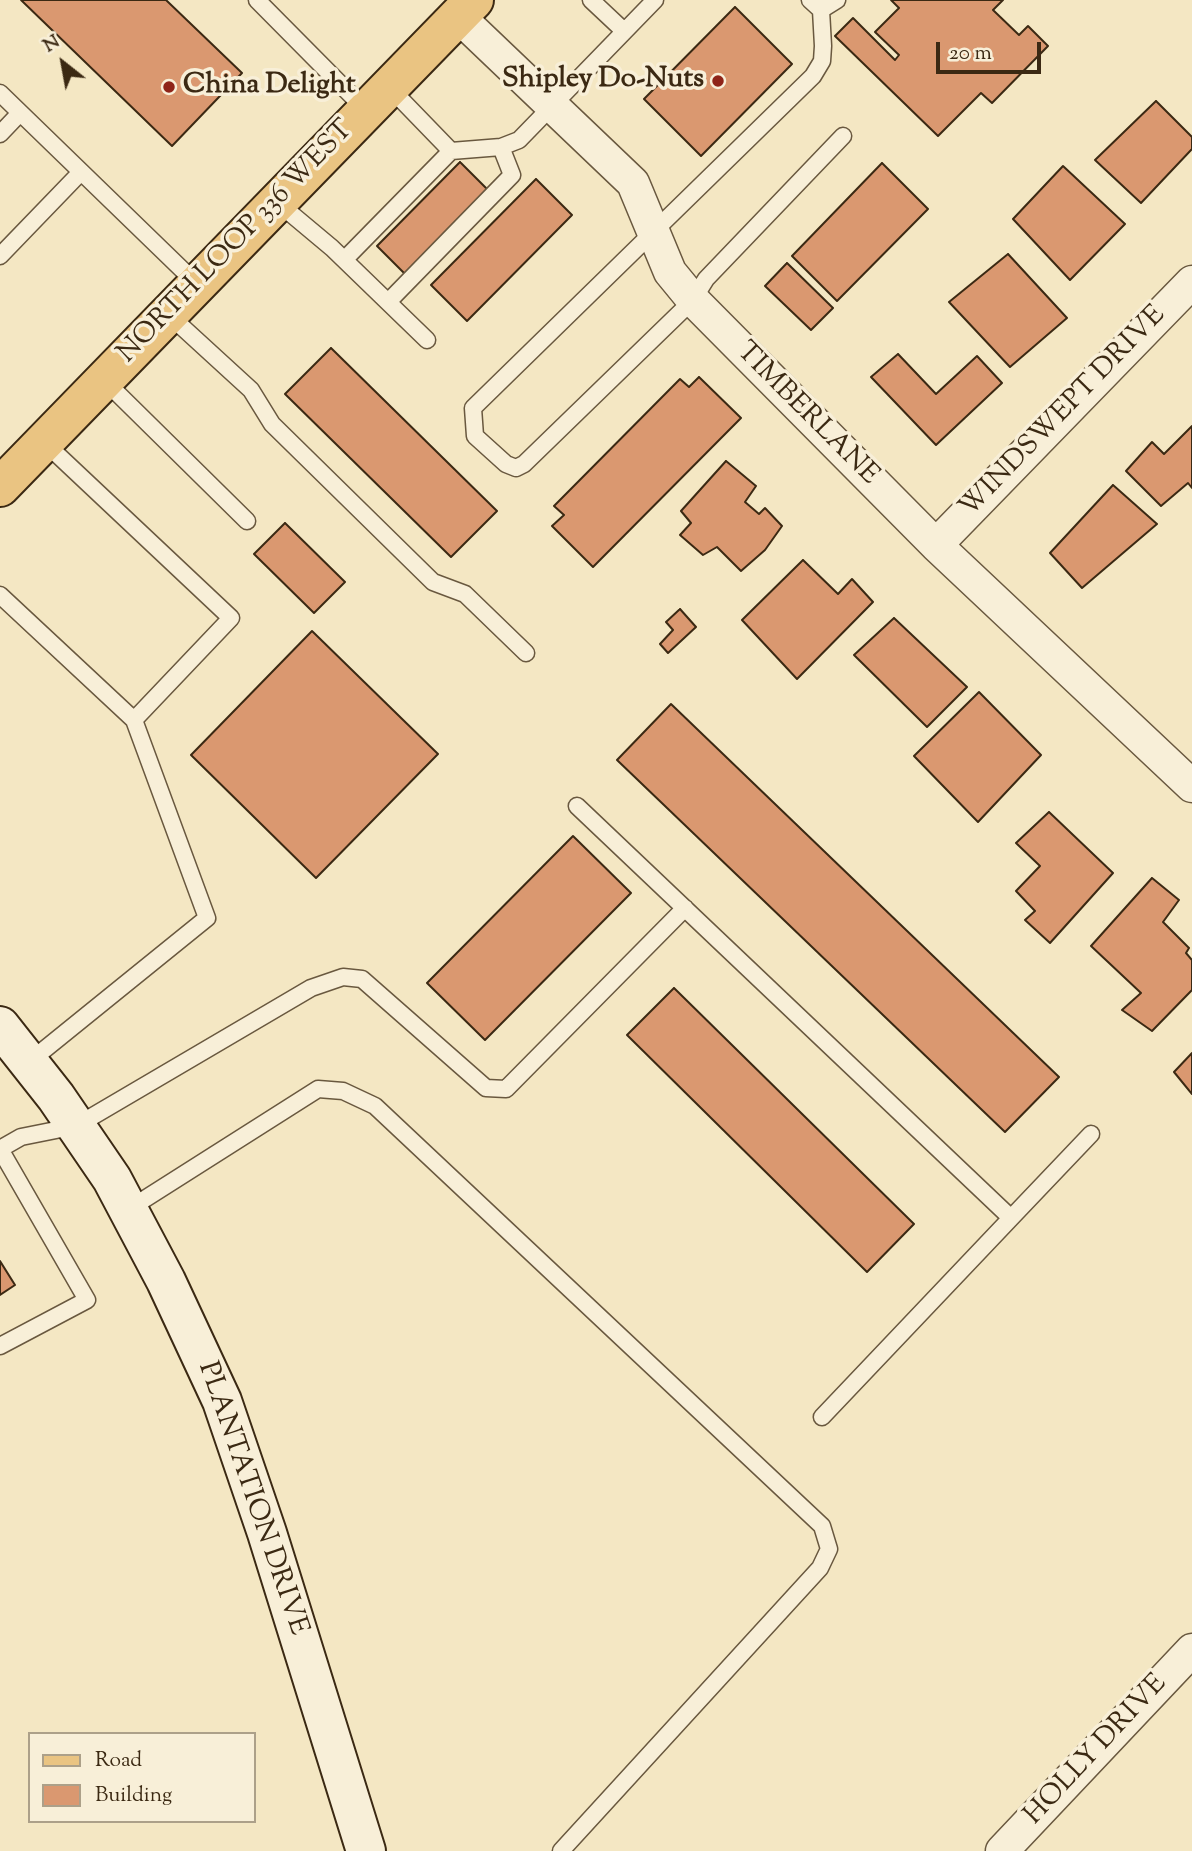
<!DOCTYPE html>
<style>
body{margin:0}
#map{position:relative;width:1192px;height:1851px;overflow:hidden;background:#f4e7c3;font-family:"Sorts Mill Goudy",serif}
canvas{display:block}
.legend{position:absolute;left:28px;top:1732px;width:228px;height:91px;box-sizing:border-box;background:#f8efd8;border:2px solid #aca089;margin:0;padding:9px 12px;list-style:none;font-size:21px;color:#3b2913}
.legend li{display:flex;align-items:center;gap:14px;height:35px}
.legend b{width:35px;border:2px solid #aca089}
.north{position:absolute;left:28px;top:28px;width:70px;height:70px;-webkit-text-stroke:5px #f8efd8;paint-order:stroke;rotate:329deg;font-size:19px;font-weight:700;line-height:28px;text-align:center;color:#3b2913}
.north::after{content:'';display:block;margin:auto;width:24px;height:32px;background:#3b2913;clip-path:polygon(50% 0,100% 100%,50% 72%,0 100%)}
.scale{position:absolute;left:936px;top:42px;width:105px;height:32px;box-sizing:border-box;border:4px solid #3b2913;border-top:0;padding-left:9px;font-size:21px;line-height:24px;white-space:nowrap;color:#3b2913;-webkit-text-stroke:5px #f8efd8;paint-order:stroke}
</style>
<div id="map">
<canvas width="1192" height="1851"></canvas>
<ul class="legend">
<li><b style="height:9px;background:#eac482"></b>Road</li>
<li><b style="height:19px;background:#da9870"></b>Building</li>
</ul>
<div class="north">N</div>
<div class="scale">20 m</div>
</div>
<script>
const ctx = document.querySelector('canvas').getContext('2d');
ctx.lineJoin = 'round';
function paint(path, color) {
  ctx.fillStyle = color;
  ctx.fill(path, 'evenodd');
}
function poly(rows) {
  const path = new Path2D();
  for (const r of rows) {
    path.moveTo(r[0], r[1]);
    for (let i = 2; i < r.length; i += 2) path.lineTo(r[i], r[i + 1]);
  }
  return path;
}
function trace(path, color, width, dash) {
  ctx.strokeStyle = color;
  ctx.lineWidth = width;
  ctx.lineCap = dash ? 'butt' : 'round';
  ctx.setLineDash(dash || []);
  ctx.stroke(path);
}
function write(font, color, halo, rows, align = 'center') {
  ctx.font = font + ' "Sorts Mill Goudy",serif';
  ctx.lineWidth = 7;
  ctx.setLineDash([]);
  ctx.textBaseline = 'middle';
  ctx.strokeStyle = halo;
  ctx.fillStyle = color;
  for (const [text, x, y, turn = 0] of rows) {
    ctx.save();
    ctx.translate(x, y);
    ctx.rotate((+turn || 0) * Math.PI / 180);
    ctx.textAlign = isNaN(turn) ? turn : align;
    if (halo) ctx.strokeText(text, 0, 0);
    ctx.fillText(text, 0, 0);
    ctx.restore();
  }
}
const building = poly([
 [21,0,166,0,242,73,172,146,21,0],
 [891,0,1003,0,993,10,1019,35,1028,26,1048,46,992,103,981,93,938,136,835,36,853,18,895,60,899,55,875,32,899,8,891,0],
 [735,7,792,64,701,156,644,99,735,7],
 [1156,101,1192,137,1192,149,1141,203,1095,160,1156,101],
 [460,162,488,190,405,274,377,246,460,162],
 [882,163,928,209,837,301,792,256,882,163],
 [1063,166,1125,224,1070,280,1013,219,1063,166],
 [536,179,572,215,467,321,431,285,536,179],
 [1008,254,1067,318,1010,367,949,302,1008,254],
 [787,263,833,308,811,330,765,286,787,263],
 [331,348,497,511,451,557,285,394,331,348],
 [898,354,936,394,977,356,1002,383,936,445,871,377,898,354],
 [699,377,741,418,593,567,552,526,564,515,554,506,680,379,689,387,699,377],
 [1192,426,1192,488,1188,483,1161,506,1126,471,1152,442,1164,454,1192,426],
 [726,461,756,486,745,502,759,514,765,508,782,526,765,550,741,571,717,547,703,555,680,535,691,523,681,511,726,461],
 [1113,485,1157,524,1082,588,1050,553,1113,485],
 [285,523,345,582,314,613,254,554,285,523],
 [803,560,838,594,852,579,873,602,797,679,742,620,803,560],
 [680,609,696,627,668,653,660,644,673,630,666,622,680,609],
 [894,618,967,687,927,727,854,655,894,618],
 [312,631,438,754,316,878,191,755,312,631],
 [979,692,1041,755,978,822,914,756,979,692],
 [671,704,1059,1077,1005,1132,617,760,671,704],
 [1049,812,1113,873,1050,943,1025,920,1035,911,1016,891,1040,866,1016,843,1049,812],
 [573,836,631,893,485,1040,427,983,573,836],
 [1152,878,1179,900,1163,922,1189,948,1186,953,1192,960,1192,990,1152,1031,1122,1010,1141,993,1091,946,1152,878],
 [674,988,914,1224,867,1272,627,1035,674,988],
 [1192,1053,1192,1094,1174,1072,1192,1053],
 [0,1261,15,1285,0,1295,0,1261]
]);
paint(building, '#da9870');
trace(building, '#3b2913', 2);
const lane = poly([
 [257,0,366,110],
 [591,0,624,31],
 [810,0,821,10,823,46,822,61,813,76,473,408,475,436,506,464,516,468,524,464,693,300,706,279,843,136],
 [821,10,837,0],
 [389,87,451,151,501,147,519,140,655,0],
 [0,93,197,284],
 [0,134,20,113],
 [277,202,332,248,427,340],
 [0,256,81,172],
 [345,259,451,151],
 [388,302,512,175,501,147],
 [168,314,251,390,272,424,433,582,465,594,526,653],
 [104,380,247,521],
 [44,442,231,618,134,720],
 [0,595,134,720,207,918,29,1062],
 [577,806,1011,1218,822,1417],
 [0,1149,21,1137,76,1126,311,988,343,977,362,979,486,1088,506,1089,685,908],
 [129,1209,318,1089,343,1091,375,1106,822,1526,829,1549,820,1568,561,1851],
 [1011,1218,1091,1134],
 [0,1346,87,1300,0,1149]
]);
const street = poly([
 [458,16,633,183,670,272,693,300,936,545,1192,786],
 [936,545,1192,282],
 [1002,1851,1192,1650]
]);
const secondary = poly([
 [0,1026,56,1097,112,1179,166,1281,222,1401,267,1533,366,1851]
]);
const primary = poly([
 [0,487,474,0]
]);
trace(lane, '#69583f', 19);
trace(street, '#69583f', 35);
trace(secondary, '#3b2913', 42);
trace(primary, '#3b2913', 42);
trace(lane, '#f8efd8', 16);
trace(street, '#f8efd8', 32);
trace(secondary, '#f8efd8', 38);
trace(primary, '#eac482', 38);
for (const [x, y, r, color] of [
 [718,81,7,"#8f2418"],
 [169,87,7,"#8f2418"]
]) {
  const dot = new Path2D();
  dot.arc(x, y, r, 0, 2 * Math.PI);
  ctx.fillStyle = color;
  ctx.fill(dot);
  trace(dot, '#f8efd8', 2.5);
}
write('bold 28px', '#3b2913', '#f8efd8', [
 ["Shipley Do-Nuts",704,81],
 ["China Delight",183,87,"left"]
], 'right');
write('28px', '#3b2913', '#f8efd8', [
 ["NORTH LOOP 336 WEST",237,243,-46],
 ["WINDSWEPT DRIVE",1064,413,-46],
 ["TIMBERLANE",806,415,45],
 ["PLANTATION DRIVE",251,1499,71],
 ["HOLLY DRIVE",1097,1751,-47]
]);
</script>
